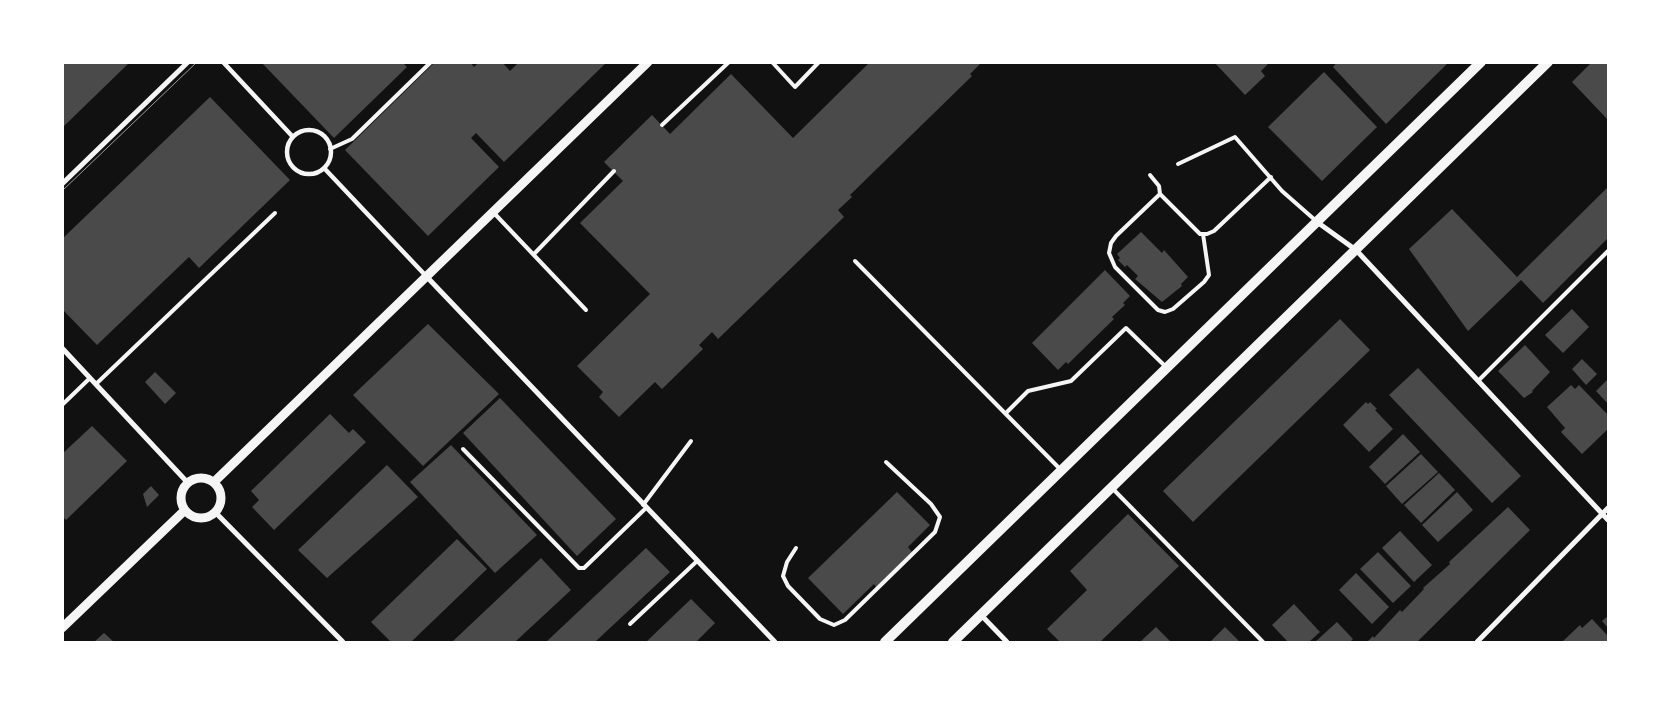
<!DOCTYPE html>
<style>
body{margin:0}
#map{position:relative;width:1671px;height:705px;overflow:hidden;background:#111;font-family:"Alegreya Sans",sans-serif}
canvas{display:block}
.frame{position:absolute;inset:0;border:64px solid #fff;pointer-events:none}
</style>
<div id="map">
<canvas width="1671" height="705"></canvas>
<div class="frame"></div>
</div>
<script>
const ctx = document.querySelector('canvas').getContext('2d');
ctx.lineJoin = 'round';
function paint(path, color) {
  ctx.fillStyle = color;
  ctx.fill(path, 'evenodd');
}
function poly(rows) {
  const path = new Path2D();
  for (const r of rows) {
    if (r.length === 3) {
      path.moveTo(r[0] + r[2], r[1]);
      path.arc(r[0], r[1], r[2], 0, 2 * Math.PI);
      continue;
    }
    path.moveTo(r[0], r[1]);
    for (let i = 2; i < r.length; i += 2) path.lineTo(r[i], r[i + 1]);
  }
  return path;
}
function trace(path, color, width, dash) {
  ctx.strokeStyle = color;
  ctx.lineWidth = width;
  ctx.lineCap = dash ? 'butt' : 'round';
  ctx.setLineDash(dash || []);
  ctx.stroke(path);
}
paint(poly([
 [62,62,130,62,62,128],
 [261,62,402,62,407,67,334,138],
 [435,62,470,62,474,67,479,62,502,62,510,71,519,62,607,62,504,162,476,133,471,138,499,167,428,236,345,150],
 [870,62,982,62,970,74,972,76,850,195,852,197,838,210,844,217,718,339,712,332,699,345,703,349,662,389,655,382,619,417,599,397,603,392,577,366,650,294,580,223,623,181,604,162,652,115,670,134,731,74,793,138],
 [1214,62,1270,62,1261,71,1265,76,1245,95],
 [1337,62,1449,62,1386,124,1333,67],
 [1592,62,1608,62,1608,120,1572,82],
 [1324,72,1377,127,1322,181,1268,127],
 [210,97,290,180,199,268,189,257,97,345,62,309,62,239],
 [1608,187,1608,238,1543,303,1521,280,1468,331,1409,249,1452,209,1517,277],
 [1141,232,1162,253,1164,250,1188,277,1181,284,1182,286,1162,302,1135,279,1138,276,1127,265,1125,267,1118,260,1120,258,1117,254],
 [1105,270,1130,296,1123,303,1125,305,1112,317,1114,319,1068,364,1066,362,1058,370,1032,343],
 [1572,309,1589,327,1563,353,1545,335],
 [1340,319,1370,350,1193,522,1163,491],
 [428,324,499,394,423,466,353,395],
 [1525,345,1550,372,1532,391,1533,392,1524,398,1498,371],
 [1582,359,1597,374,1586,385,1572,369],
 [1418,368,1521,476,1492,503,1389,395],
 [155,372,176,393,165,404,145,382],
 [1608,379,1608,404,1596,391],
 [1571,385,1575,389,1579,385,1608,415,1608,429,1582,454,1561,432,1565,428,1547,407],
 [500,398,616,519,577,556,463,433],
 [1366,402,1368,404,1370,402,1377,409,1375,410,1393,429,1369,452,1343,425],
 [330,414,349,433,353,429,366,442,274,530,252,507,259,500,251,491],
 [92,426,127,461,66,520,62,516,62,454],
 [1403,434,1420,452,1385,484,1369,467],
 [451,445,537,535,495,573,410,482],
 [1421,454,1438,472,1402,504,1386,486],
 [387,465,418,497,327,578,298,550],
 [1439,473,1455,490,1421,523,1404,505],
 [151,486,159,495,147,507,143,494],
 [897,492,930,525,908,547,912,552,876,587,874,584,843,614,808,578],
 [1457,492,1473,510,1438,542,1422,525],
 [1508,507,1530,530,1417,642,1367,642,1373,636,1374,638,1400,610,1402,612,1424,589,1423,588,1450,564,1449,562],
 [1128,514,1179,566,1100,642,1060,642,1047,629,1087,590,1070,571],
 [1400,531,1432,565,1414,582,1382,548],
 [457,539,487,569,411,642,391,642,371,622],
 [646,548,670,572,595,642,546,642],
 [1378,552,1411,586,1393,603,1360,569],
 [541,558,571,590,515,642,452,642],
 [1356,573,1389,607,1372,624,1339,590],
 [691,599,715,623,696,642,646,642],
 [1294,604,1320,632,1309,642,1288,642,1272,625],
 [1608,616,1608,628,1602,621],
 [1592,619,1608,636,1608,642,1562,642,1580,625,1582,628],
 [1337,622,1353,639,1350,642,1315,642],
 [1156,627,1171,642,1140,642],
 [1225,627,1240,642,1210,642],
 [104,633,114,642,94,642]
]), '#4a4a4a');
trace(poly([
 [772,62,795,87,819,62],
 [662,125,729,62],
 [330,149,352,139,431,62],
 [1178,164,1235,137,1282,191,1315,220],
 [1150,175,1159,186,1160,194,1200,234,1207,234,1214,231,1271,177],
 [1160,194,1116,236,1111,243,1109,253,1115,267,1158,310,1165,312,1173,309,1204,282,1209,275,1203,234],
 [493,212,586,310],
 [534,254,614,171],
 [855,261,1060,469],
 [1479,380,1608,251],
 [96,384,275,213],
 [62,405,90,378],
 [1006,413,1028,391,1071,381,1126,328,1165,366],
 [463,449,579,568,584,568,646,508],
 [1113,489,1263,642],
 [643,505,691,441],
 [796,548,787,562,783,576,788,586,820,619,834,625,845,620,935,532,940,517,931,504,886,462],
 [630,624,696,562]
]), '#f5f5f5', 4);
trace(poly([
 [223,62,293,137],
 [309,152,22],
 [324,168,426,276]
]), '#f5f5f5', 4.5);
trace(poly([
 [62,184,188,62],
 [1317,222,1356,250,1608,520],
 [426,276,775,642],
 [62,348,188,483],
 [215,512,343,642],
 [981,615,1007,642],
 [1477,642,1608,508]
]), '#f5f5f5', 5);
trace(poly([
 [201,498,20],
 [214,482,648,62],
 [62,628,185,510]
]), '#f5f5f5', 9);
trace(poly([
 [885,642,1481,62],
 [953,642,1548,62]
]), '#f5f5f5', 10);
trace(poly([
 [62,191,197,62]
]), '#9a9a9a', 1);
</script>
